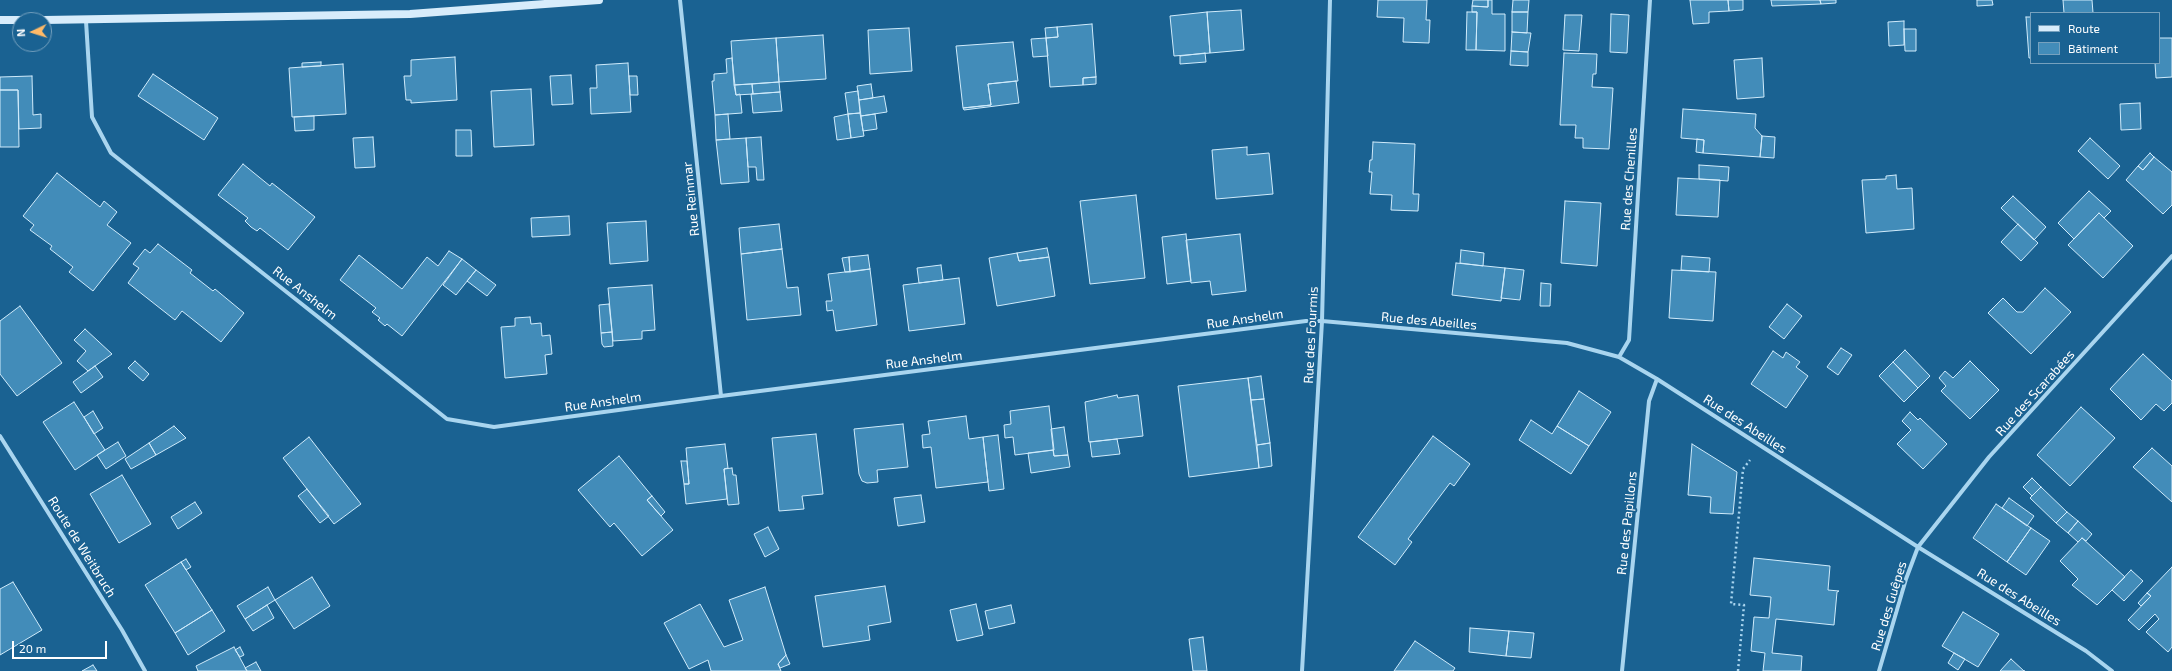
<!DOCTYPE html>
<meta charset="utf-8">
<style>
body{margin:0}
#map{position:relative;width:2172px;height:671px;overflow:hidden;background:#1a6292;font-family:"Exo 2",sans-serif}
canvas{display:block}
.legend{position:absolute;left:2030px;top:12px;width:130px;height:52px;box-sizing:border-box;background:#1a6292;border:1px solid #76a1be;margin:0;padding:5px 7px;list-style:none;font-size:12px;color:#fff}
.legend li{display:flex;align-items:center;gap:8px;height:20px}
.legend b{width:20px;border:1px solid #76a1be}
.north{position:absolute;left:12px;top:12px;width:40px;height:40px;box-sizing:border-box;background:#1a6292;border:1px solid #76a1be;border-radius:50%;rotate:266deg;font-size:11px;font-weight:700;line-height:16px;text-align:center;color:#fff}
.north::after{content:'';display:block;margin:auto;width:14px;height:18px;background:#ffba68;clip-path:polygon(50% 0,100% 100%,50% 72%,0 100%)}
.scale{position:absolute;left:12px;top:641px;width:95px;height:18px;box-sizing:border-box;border:2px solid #fff;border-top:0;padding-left:5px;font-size:12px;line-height:14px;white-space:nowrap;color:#fff;-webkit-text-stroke:3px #1a6292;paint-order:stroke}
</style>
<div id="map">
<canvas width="2172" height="671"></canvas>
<ul class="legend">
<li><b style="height:5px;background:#d7ecfb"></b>Route</li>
<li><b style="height:11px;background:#428cb9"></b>Bâtiment</li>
</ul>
<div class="north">N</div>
<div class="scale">20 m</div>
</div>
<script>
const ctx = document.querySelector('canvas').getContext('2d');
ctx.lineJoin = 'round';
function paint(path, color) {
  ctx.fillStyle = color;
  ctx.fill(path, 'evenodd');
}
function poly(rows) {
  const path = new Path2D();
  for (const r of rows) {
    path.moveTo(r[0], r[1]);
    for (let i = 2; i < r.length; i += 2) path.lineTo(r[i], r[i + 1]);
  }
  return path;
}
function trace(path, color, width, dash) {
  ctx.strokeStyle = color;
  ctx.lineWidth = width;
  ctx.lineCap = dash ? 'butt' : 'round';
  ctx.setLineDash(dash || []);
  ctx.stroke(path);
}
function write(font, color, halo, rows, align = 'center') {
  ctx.font = font + ' "Exo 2",sans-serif';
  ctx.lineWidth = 4;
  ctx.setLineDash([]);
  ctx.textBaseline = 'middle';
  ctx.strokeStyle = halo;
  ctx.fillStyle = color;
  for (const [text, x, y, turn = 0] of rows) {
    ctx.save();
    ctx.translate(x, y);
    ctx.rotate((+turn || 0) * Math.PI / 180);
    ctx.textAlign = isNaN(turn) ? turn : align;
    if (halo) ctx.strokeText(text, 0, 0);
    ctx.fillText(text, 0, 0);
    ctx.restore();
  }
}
const building = poly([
 [1378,0,1427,0,1426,20,1430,20,1429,43,1403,42,1404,18,1377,17,1378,0],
 [1473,0,1488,0,1488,7,1472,6,1473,0],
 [1488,0,1492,0,1492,14,1505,14,1505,51,1476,50,1477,12,1472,12,1472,6,1488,7,1488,0],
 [1513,0,1529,0,1528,12,1512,12,1513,0],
 [1690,0,1728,0,1729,11,1709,12,1709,23,1693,24,1690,0],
 [1728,0,1743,0,1743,10,1729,11,1728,0],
 [1771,0,1820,0,1821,4,1772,6,1771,0],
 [1820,0,1836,0,1836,3,1821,4,1820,0],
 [1977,0,1992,0,1993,5,1977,6,1977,0],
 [2063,0,2092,0,2093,13,2064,13,2063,0],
 [1241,10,1244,50,1210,53,1207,12,1241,10],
 [1207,12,1210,53,1174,56,1170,16,1207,12],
 [1467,12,1477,12,1476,50,1466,50,1467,12],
 [1512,12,1528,12,1527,33,1512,32,1512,12],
 [1611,14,1629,15,1627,53,1610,52,1611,14],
 [1565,15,1582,15,1579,51,1563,50,1565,15],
 [2026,17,2031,17,2031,58,2029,58,2026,17],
 [1904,21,1904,45,1889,46,1888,22,1904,21],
 [1092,24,1096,77,1083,78,1083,85,1050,87,1046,38,1058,37,1057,27,1092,24],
 [1057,27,1058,37,1046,38,1045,28,1057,27],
 [909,28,912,71,870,74,868,30,909,28],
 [1904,29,1916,29,1916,51,1905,51,1904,29],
 [1512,32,1531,33,1528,52,1511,51,1512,32],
 [823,35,826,79,779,82,776,38,823,35],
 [776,38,779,82,734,85,731,41,776,38],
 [1046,38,1048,56,1033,57,1031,39,1046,38],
 [2159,38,2172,38,2172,77,2156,78,2155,63,2159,63,2159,38],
 [1013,42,1018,81,988,84,991,105,963,108,956,46,1013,42],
 [1511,51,1528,52,1528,66,1510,65,1511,51],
 [1205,53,1206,62,1180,64,1180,56,1205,53],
 [1564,53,1597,54,1596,74,1593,74,1592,87,1613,88,1609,149,1583,148,1583,138,1575,138,1576,125,1560,125,1564,53],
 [455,57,457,100,411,103,411,100,406,100,404,76,411,76,411,60,455,57],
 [732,58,736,95,740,94,742,113,715,115,712,81,714,81,714,74,727,73,726,59,732,58],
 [1762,58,1764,97,1737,99,1734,60,1762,58],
 [321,62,321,66,302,67,302,63,321,62],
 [628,63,631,112,591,114,590,88,597,88,596,65,628,63],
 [343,64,346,114,292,117,289,68,343,64],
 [153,74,218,118,204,140,138,96,153,74],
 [571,75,573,104,552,105,550,76,571,75],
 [32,76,33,115,41,114,41,128,19,129,18,90,0,90,0,77,32,76],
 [629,76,637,76,638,95,630,95,629,76],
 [1096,77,1096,84,1083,85,1083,78,1096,77],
 [1016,81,1019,103,964,110,963,108,991,105,988,84,1016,81],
 [779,82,780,92,753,94,752,84,779,82],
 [752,84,753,94,736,95,734,85,752,84],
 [871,84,873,98,859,100,857,86,871,84],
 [531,89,534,145,494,147,491,91,531,89],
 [0,90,18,90,19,147,0,147,0,90],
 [858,91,860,113,848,114,845,93,858,91],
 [780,92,782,111,753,113,751,94,780,92],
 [884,96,887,112,861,116,859,100,884,96],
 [2140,103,2141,129,2121,130,2120,104,2140,103],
 [1683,109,1756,114,1755,128,1762,136,1760,157,1703,153,1704,140,1681,138,1683,109],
 [860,113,864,136,851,138,848,114,860,113],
 [728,114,730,139,716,140,715,115,728,114],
 [848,114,851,138,837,140,834,117,848,114],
 [875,114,877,129,863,131,861,116,875,114],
 [314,116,314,130,295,131,294,117,314,116],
 [456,130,471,130,472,156,456,156,456,130],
 [1762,136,1775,137,1774,158,1760,157,1762,136],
 [373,137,375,167,355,168,353,138,373,137],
 [761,137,764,180,757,180,756,167,748,167,746,138,761,137],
 [746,138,749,182,721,184,716,140,746,138],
 [2090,138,2120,166,2108,179,2078,151,2090,138],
 [1697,139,1704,140,1703,153,1696,152,1697,139],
 [1373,142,1415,144,1413,194,1419,194,1418,211,1391,210,1392,195,1370,194,1372,172,1369,172,1370,160,1372,160,1373,142],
 [1247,147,1247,155,1269,153,1273,194,1216,199,1212,150,1247,147],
 [2150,153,2154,157,2143,170,2138,166,2150,153],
 [2154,157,2172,172,2172,205,2163,214,2126,180,2138,166,2143,170,2154,157],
 [243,164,270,186,272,183,315,217,288,250,260,228,257,231,251,227,245,221,248,218,218,195,243,164],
 [1699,165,1729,167,1728,181,1699,179,1699,165],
 [57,173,100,207,104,201,117,212,107,225,131,243,93,291,69,272,73,267,50,249,52,246,30,230,34,225,23,216,57,173],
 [1896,175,1897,189,1912,188,1914,229,1866,233,1862,180,1886,179,1886,176,1896,175],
 [1678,178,1720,180,1718,217,1676,215,1678,178],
 [2089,191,2111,211,2104,218,2099,213,2074,239,2058,223,2089,191],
 [1136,195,1145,278,1090,284,1080,201,1136,195],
 [2013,196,2046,227,2034,240,2001,208,2013,196],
 [1565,201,1601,203,1597,266,1561,263,1565,201],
 [2099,213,2133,246,2103,278,2068,245,2099,213],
 [569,216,570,235,532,237,531,218,569,216],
 [646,221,648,261,610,264,607,223,646,221],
 [779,224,782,249,741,254,739,228,779,224],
 [2018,224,2038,243,2021,261,2001,242,2018,224],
 [1186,234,1191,281,1167,284,1162,237,1186,234],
 [1240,234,1246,291,1212,295,1210,281,1191,283,1186,240,1240,234],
 [158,244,192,270,190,273,213,291,215,289,244,313,221,342,182,311,175,320,128,283,139,268,133,264,145,249,150,253,158,244],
 [1047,248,1049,257,1019,261,1017,253,1047,248],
 [782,249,787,288,798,287,801,315,747,320,741,254,782,249],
 [1461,250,1484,253,1483,266,1460,263,1461,250],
 [449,251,462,259,402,336,387,324,385,326,378,320,380,318,372,312,376,308,340,280,359,255,402,289,427,257,438,266,449,251],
 [1017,253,1019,261,1049,257,1055,296,997,306,989,258,1017,253],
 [868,255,870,269,850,272,849,257,868,255],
 [1682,256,1710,258,1709,272,1681,270,1682,256],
 [849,257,850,272,845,272,842,258,849,257],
 [462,259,476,270,456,295,443,285,462,259],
 [1456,263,1505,268,1501,301,1452,295,1456,263],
 [941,265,943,280,919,283,917,268,941,265],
 [1505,268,1524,270,1520,300,1501,298,1505,268],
 [870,269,877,325,836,331,833,310,827,311,826,301,832,301,828,274,870,269],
 [476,270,496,285,487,296,467,281,476,270],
 [1672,270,1716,272,1713,321,1669,318,1672,270],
 [959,278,965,324,909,331,903,285,959,278],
 [1541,283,1551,284,1550,306,1540,306,1541,283],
 [652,285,655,330,642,331,642,339,613,341,608,288,652,285],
 [2045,288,2071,312,2031,354,1988,313,2003,298,2017,312,2023,312,2045,288],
 [609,304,612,332,601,333,599,305,609,304],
 [1787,304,1802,316,1784,339,1769,327,1787,304],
 [20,306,62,363,17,396,0,374,0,321,20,306],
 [530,317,531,324,541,323,542,336,550,335,552,354,545,355,547,374,505,378,501,327,515,326,515,318,530,317],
 [85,329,112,354,88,371,77,361,86,351,74,340,85,329],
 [612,332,613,346,604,347,602,344,601,333,612,332],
 [1841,348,1852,355,1838,375,1827,367,1841,348],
 [1905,350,1930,376,1918,388,1893,362,1905,350],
 [1773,351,1783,358,1786,352,1800,362,1796,367,1808,376,1786,408,1751,384,1773,351],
 [2143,354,2172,381,2172,403,2164,411,2156,404,2141,420,2110,389,2143,354],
 [135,361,149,374,143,381,128,368,135,361],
 [1970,361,1999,390,1970,419,1941,391,1946,386,1939,378,1945,371,1953,378,1970,361],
 [1893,362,1918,388,1904,402,1879,376,1893,362],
 [95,366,103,377,81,393,73,382,95,366],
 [1261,376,1264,399,1251,400,1248,378,1261,376],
 [1248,378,1259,468,1189,477,1178,386,1248,378],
 [1579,391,1611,412,1589,446,1557,426,1579,391],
 [1117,395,1118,398,1138,395,1143,436,1089,442,1085,402,1117,395],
 [1264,399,1270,443,1257,445,1251,400,1264,399],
 [74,402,105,450,75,470,43,422,74,402],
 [1049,406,1054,450,1015,455,1013,437,1005,438,1004,425,1011,424,1010,411,1049,406],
 [2081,407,2115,438,2070,486,2037,455,2081,407],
 [93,411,103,428,94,434,84,417,93,411],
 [1910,412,1918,420,1920,418,1947,444,1923,469,1897,444,1911,430,1902,421,1910,412],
 [966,416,969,439,983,437,988,482,936,488,931,447,923,448,922,435,930,434,928,421,966,416],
 [1531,420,1552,434,1557,426,1589,446,1571,474,1519,440,1531,420],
 [903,424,908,467,877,470,878,482,867,483,862,481,859,474,854,429,903,424],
 [174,426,186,438,156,455,149,443,174,426],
 [1064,427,1068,455,1054,456,1051,429,1064,427],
 [816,434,823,494,802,496,804,509,779,511,772,438,816,434],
 [998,435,1004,489,989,491,983,437,998,435],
 [1433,436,1470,464,1454,486,1450,483,1408,539,1412,542,1395,565,1358,537,1433,436],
 [309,437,361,504,334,524,283,458,309,437],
 [1117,439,1120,454,1092,457,1090,442,1117,439],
 [118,442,126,456,106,469,97,455,118,442],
 [149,443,156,455,131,469,125,459,149,443],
 [1270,443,1272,466,1259,468,1257,445,1270,443],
 [725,444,728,468,724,469,727,499,686,504,684,484,689,484,686,448,725,444],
 [1692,444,1737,472,1733,514,1710,513,1711,497,1688,495,1692,444],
 [2152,448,2172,466,2172,502,2133,467,2152,448],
 [1053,450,1054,456,1068,455,1070,467,1031,473,1028,453,1053,450],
 [619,456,652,496,647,500,673,530,642,556,614,523,610,527,578,490,619,456],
 [681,461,687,461,689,484,684,484,681,461],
 [732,468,733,475,736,475,739,504,728,505,724,469,732,468],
 [122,475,151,524,119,543,90,494,122,475],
 [2032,478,2041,487,2032,496,2023,487,2032,478],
 [2041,487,2067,512,2056,523,2030,498,2041,487],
 [307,489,329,516,320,523,298,496,307,489],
 [921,495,925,522,898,526,894,498,921,495],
 [652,496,665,512,661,516,647,500,652,496],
 [2009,498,2034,516,2027,526,2002,508,2009,498],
 [195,502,202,513,178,529,171,517,195,502],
 [1996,504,2031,528,2007,562,1973,538,1996,504],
 [2067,512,2078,521,2068,533,2056,523,2067,512],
 [2078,521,2092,534,2086,541,2082,538,2078,542,2068,533,2078,521],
 [768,527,779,549,765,557,754,534,768,527],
 [2031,528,2050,541,2026,575,2007,562,2031,528],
 [2082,538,2125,577,2097,605,2072,585,2078,579,2060,561,2082,538],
 [1754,558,1830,566,1828,590,1839,591,1837,592,1834,625,1776,619,1772,653,1802,656,1801,671,1763,671,1765,653,1751,651,1754,617,1769,618,1771,597,1750,595,1754,558],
 [186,559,191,567,186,570,181,562,186,559],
 [181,562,212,610,175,633,145,585,181,562],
 [2172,567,2172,647,2168,652,2146,632,2159,619,2155,614,2139,630,2128,620,2151,596,2147,593,2172,567],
 [2131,570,2143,581,2124,601,2112,590,2131,570],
 [312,577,330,606,294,629,275,600,312,577],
 [13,582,42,630,0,655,0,589,13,582],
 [885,586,891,622,868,626,870,640,823,647,815,596,885,586],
 [268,587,275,600,245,619,237,606,268,587],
 [765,587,786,655,778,664,781,671,711,671,708,660,689,669,664,623,700,604,724,647,743,640,729,600,765,587],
 [2147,593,2151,596,2141,606,2138,603,2147,593],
 [976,604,983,635,957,641,950,610,976,604],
 [267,605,274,618,253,631,245,619,267,605],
 [1011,605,1015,623,989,629,985,611,1011,605],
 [212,610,225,631,188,655,175,633,212,610],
 [1963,612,1999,634,1978,667,1942,646,1963,612],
 [1470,628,1509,631,1506,656,1469,652,1470,628],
 [1509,631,1534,633,1531,658,1506,656,1509,631],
 [1203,637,1207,671,1193,671,1189,639,1203,637],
 [1415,641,1455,668,1453,671,1394,671,1415,641],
 [234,647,247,671,198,671,196,666,234,647],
 [240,647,244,655,240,657,235,650,240,647],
 [1954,653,1965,659,1958,670,1948,663,1954,653],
 [786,655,790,664,780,668,778,664,786,655],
 [2011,659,2024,671,2025,671,2000,671,2011,659],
 [256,662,261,671,247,671,245,668,256,662],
 [93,665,97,671,82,671,93,665]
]);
paint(building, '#428cb9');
trace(building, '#d0ebfb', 1);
trace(poly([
 [1738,671,1744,605,1731,604,1743,469,1750,460]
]), '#a9d5ef', 2.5, [2, 3]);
trace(poly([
 [680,0,721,396],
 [86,21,92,117,111,153,447,419,494,427,721,396,1306,321,1322,321,1567,343,1619,357,1657,379,1918,547,2086,651,2112,671],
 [1619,357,1629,340,1650,0],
 [0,436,122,630,145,671],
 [1302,671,1322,321,1330,0],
 [1622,671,1649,401,1657,379],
 [1879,671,1906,579,1918,547,1989,457,2172,256]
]), '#a9d5ef', 4);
trace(poly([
 [0,20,20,20],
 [44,20,410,14,599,0]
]), '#d7ecfb', 8);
write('13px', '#fff', '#1a6292', [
 ["Rue des Chenilles",1629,179,-86],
 ["Rue Reinmar",691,199,-96],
 ["Rue Anshelm",305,293,38],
 ["Rue Anshelm",1245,319,-8],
 ["Rue des Abeilles",1429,321,5],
 ["Rue des Fourmis",1311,335,-87],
 ["Rue Anshelm",924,360,-7],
 ["Rue des Scarabées",2035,393,-48],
 ["Rue Anshelm",603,402,-8],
 ["Rue des Abeilles",1745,424,33],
 ["Rue des Papillons",1627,523,-84],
 ["Route de Weitbruch",82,547,58],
 ["Rue des Abeilles",2019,597,32],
 ["Rue des Guêpes",1889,606,-73]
]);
</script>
